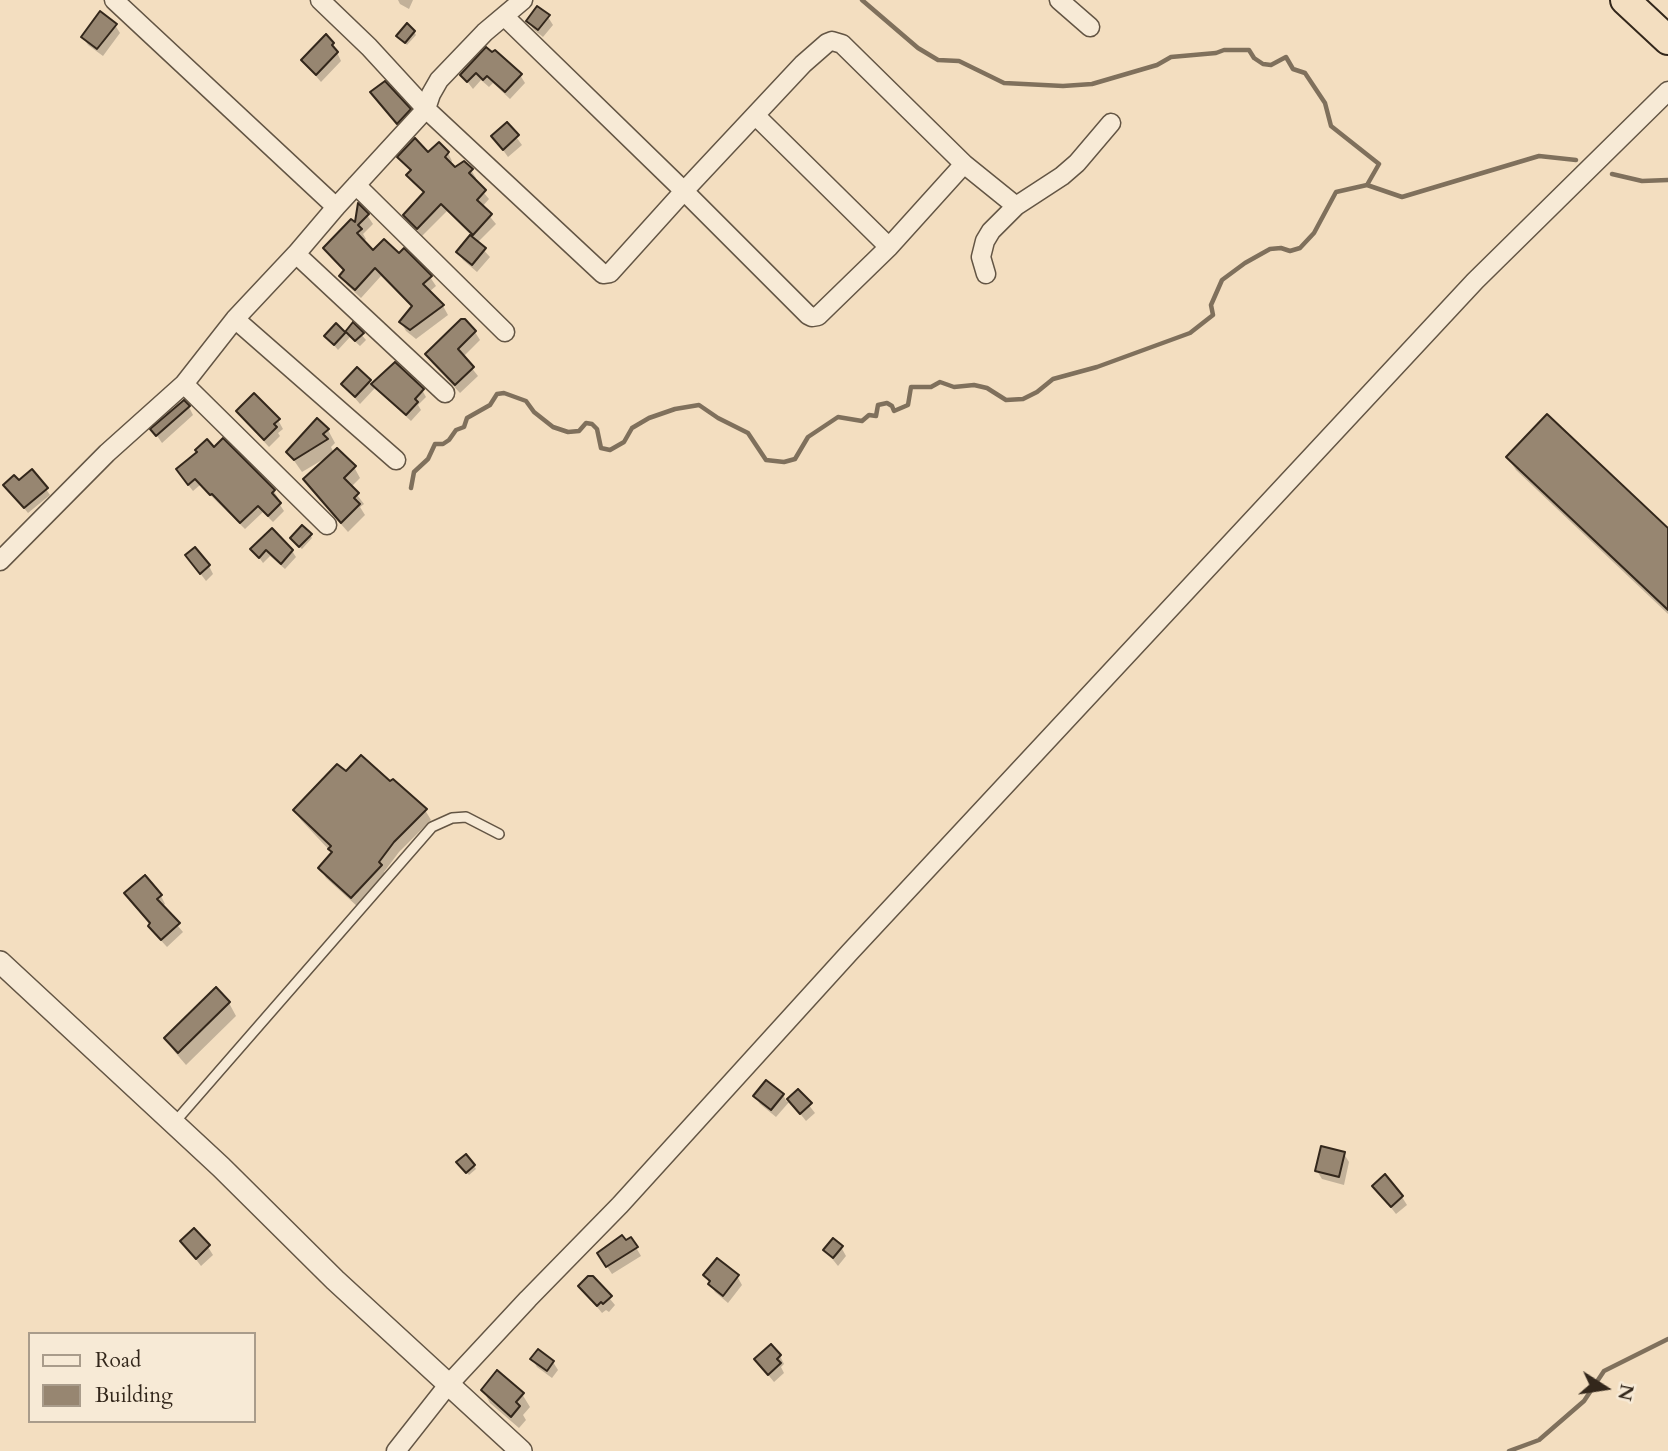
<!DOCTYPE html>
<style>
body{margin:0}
#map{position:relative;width:1668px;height:1451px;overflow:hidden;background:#f3dec0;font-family:Cardo,serif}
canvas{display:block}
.legend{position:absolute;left:28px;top:1332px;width:228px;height:91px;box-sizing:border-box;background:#f7ead6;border:2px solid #a99c8b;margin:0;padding:9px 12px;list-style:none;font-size:21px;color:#33271b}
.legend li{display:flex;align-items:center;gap:14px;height:35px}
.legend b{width:35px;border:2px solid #a99c8b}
.north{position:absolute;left:1570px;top:1353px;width:70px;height:70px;-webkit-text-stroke:5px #f7ead6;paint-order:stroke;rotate:102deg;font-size:19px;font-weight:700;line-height:28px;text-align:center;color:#33271b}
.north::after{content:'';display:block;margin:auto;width:24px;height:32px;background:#33271b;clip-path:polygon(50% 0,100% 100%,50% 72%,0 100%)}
</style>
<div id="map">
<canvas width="1668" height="1451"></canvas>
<ul class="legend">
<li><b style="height:9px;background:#f7ead6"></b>Road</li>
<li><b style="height:19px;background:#978671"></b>Building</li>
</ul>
<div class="north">N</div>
</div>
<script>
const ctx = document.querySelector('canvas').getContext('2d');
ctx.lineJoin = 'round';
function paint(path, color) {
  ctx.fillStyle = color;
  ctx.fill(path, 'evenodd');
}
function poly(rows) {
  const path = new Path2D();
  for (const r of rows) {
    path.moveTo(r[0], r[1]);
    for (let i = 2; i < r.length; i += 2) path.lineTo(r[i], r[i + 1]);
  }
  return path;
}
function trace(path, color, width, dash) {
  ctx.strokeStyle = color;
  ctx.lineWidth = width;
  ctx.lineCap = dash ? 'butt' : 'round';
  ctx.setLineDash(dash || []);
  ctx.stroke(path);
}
paint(poly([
 [398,0,413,0,409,9,400,4],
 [548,17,553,25,543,37,533,29,528,21],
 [115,25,120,33,103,56,88,45,83,37],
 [414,32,416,35,407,45,398,36],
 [333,44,341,61,321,82,303,61],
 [486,50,520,75,525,83,510,99,493,83,489,87,481,80,473,89,462,75],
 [372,92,409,110,414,118,402,131],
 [508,126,522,145,508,157,493,136],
 [448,153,452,161,450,164,455,169,471,170,476,178,474,181,489,199,482,207,496,224,477,243,490,257,477,272,463,260,458,252,472,236,447,211,422,236,405,215,425,194,413,183,408,175,411,172,400,157],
 [367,215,373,224,363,234,366,239,363,242,373,252,399,256,430,277,436,286,429,292,443,306,448,315,416,339,406,331,401,322,413,308,381,276,361,298,347,285,341,276,345,272,331,258,325,249],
 [336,325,345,334,353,325,366,340,360,346,350,337,338,350,326,336],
 [475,332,480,340,463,357,478,376,460,393,432,363,427,355],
 [386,371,422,390,426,397,418,405,421,410,411,421,375,388,360,404,343,384,369,381,372,386],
 [189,407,193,415,162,443,153,430],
 [238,411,278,420,283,429,278,433,280,436,269,447,243,419],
 [328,430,335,443,331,447,334,453,354,467,360,478,351,487,364,504,360,507,365,515,348,532,311,490,305,480,329,456,302,472,288,452],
 [214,450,274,491,278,498,276,499,284,511,273,522,263,512,245,529,200,485,193,491,182,477],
 [1508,458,1668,530,1668,614,1516,470],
 [19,483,46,489,50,495,28,513,5,485],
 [310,535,312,538,302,549,294,542],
 [253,549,292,551,296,557,285,569,270,556,263,563],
 [187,556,209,566,213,574,206,581],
 [346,774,391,784,425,810,431,820,399,852,384,872,386,876,358,907,326,878,320,868,333,854,301,820,295,810],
 [126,894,161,896,165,904,162,907,183,932,167,947,155,934,151,925],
 [229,1003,236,1016,186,1065,174,1051,166,1038],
 [798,1091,815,1113,806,1121,790,1101,776,1117,760,1104,755,1096,783,1095,787,1102],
 [1344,1154,1349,1162,1344,1185,1322,1179,1317,1171],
 [460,1166,474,1166,476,1169,469,1175],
 [1374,1186,1402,1197,1407,1205,1396,1214],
 [631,1239,641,1256,612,1274,604,1262],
 [182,1241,208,1247,213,1255,201,1266],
 [841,1247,846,1256,838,1266,825,1250],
 [705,1275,737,1276,742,1285,728,1303,715,1292],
 [591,1276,615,1305,609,1312,606,1310,602,1313,580,1286],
 [780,1356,784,1364,781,1367,784,1373,774,1382,756,1360],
 [532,1359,553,1362,558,1370,552,1378,537,1367],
 [483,1390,522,1394,530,1407,523,1415,526,1420,519,1428,490,1403]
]), '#0003');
trace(poly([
 [862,0,918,48,938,60,959,61,1004,83,1063,86,1092,84,1157,65,1171,57,1216,53,1224,50,1249,50,1254,58,1263,64,1271,65,1286,57,1293,69,1305,73,1325,103,1331,126,1379,164,1367,185],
 [1612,174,1642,181,1668,180],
 [411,488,414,472,428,459,435,444,443,444,449,440,456,430,464,427,467,418,490,405,497,394,504,393,526,401,534,412,553,427,568,432,579,431,586,423,592,424,597,429,601,448,610,450,624,442,632,428,649,418,675,409,699,405,718,418,748,433,766,460,784,462,795,459,808,437,838,417,862,421,869,415,876,416,878,405,887,403,892,406,894,411,908,405,911,387,931,387,940,382,954,387,974,385,987,388,1006,400,1023,399,1037,392,1053,379,1097,367,1190,333,1213,315,1211,305,1222,280,1245,263,1270,249,1281,248,1290,251,1300,248,1314,233,1336,192,1367,185,1402,197,1539,156,1576,160],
 [1509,1451,1539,1440,1584,1401,1604,1371,1668,1339]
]), '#7f705c', 4.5);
const building = poly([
 [537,6,550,15,538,30,526,21,537,6],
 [100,11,117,24,97,49,81,37,100,11],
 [407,23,415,31,405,43,396,36,407,23],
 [326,34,334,43,332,45,338,52,316,75,301,60,326,34],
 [486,47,492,52,495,50,522,74,505,92,487,76,483,80,476,73,467,82,460,75,486,47],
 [385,81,411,109,397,124,370,92,385,81],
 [507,122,519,135,503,150,491,136,507,122],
 [415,138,428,152,439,142,449,152,445,157,455,167,464,161,473,169,469,173,486,190,477,200,492,214,473,235,441,204,417,229,403,215,424,192,406,175,411,170,397,157,415,138],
 [358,203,369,214,358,225,362,229,357,233,373,250,384,239,399,253,404,248,432,276,423,284,444,305,410,330,399,322,412,306,375,268,355,290,339,276,344,270,323,248,351,219,355,222,358,203],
 [470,235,486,248,472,265,456,252,470,235],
 [461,319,465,319,476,331,458,349,474,367,455,385,425,354,461,319],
 [353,322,364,333,355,341,346,332,334,345,324,336,336,323,345,332,353,322],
 [395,362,424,389,415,399,418,402,406,415,371,384,395,362],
 [357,367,371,380,355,397,341,384,357,367],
 [254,393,280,419,274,424,277,427,264,440,236,411,254,393],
 [184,400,190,406,156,436,150,429,184,400],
 [1547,414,1668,528,1668,610,1506,457,1547,414],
 [317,418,329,429,323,434,328,439,294,460,286,452,317,418],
 [223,438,275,490,272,493,281,503,268,516,258,506,240,523,212,494,210,495,195,479,188,485,176,469,197,452,195,450,207,439,214,447,223,438],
 [337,448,356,466,344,478,359,493,354,498,360,504,341,523,303,479,337,448],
 [32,469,48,488,24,508,3,485,14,475,19,480,32,469],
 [302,525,312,534,299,547,290,538,302,525],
 [272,528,293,550,281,564,266,550,259,558,250,549,272,528],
 [195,547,210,565,200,574,185,555,195,547],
 [361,755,390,781,393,779,427,809,394,842,379,862,382,865,351,898,318,868,332,852,328,849,331,846,293,810,337,764,346,771,361,755],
 [145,875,162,895,157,899,180,923,161,940,148,926,150,923,124,893,145,875],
 [216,987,230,1002,178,1053,164,1038,216,987],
 [766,1080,784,1094,771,1110,753,1096,766,1080],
 [798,1089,812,1103,800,1114,787,1099,798,1089],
 [1321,1146,1345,1152,1339,1177,1315,1171,1321,1146],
 [466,1154,475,1165,466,1173,456,1162,466,1154],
 [1385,1174,1403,1196,1391,1207,1372,1186,1385,1174],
 [194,1228,210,1245,196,1259,180,1241,194,1228],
 [622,1235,626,1240,631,1237,638,1247,606,1267,597,1253,622,1235],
 [833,1238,843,1246,833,1258,823,1250,833,1238],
 [717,1258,739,1275,723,1296,708,1284,710,1281,703,1275,717,1258],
 [588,1276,593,1276,612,1296,603,1304,601,1302,597,1306,578,1286,588,1276],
 [771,1344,781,1355,777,1359,781,1363,768,1375,754,1359,771,1344],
 [538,1349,554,1361,547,1371,530,1359,538,1349],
 [497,1370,524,1393,516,1402,520,1406,511,1417,481,1390,497,1370]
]);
paint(building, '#978671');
trace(building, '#33271b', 2);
const service = poly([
 [174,1123,432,827,452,818,466,817,499,834]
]);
const minor = poly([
 [114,0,336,207],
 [320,0,369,47,426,109,603,274,610,273,684,191,803,64,827,43,832,41,842,44,964,164,889,247,818,316,812,317,808,315,684,191,505,17],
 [1059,0,1090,27],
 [756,116,889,247],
 [964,164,1016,206],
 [356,185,505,332],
 [296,254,445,393],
 [986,274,981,257,985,241,991,231,1016,206,1062,176,1077,163,1111,123],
 [235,319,396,460],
 [184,384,327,525],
 [0,561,107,453,184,384,235,319,296,254,336,207,426,109,431,94,439,80,485,32,523,0],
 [396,1451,448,1385,528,1299,620,1205,850,952,1475,281,1668,91]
]);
const tertiary = poly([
 [0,962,221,1167,335,1280,521,1451]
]);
const trunk = poly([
 [1625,0,1668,40]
]);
trace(service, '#635544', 12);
trace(minor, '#635544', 21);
trace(tertiary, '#635544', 24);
trace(trunk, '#33271b', 32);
trace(service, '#f7ead6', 9);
trace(minor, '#f7ead6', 18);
trace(tertiary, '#f7ead6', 21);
trace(trunk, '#f3dec0', 28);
</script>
